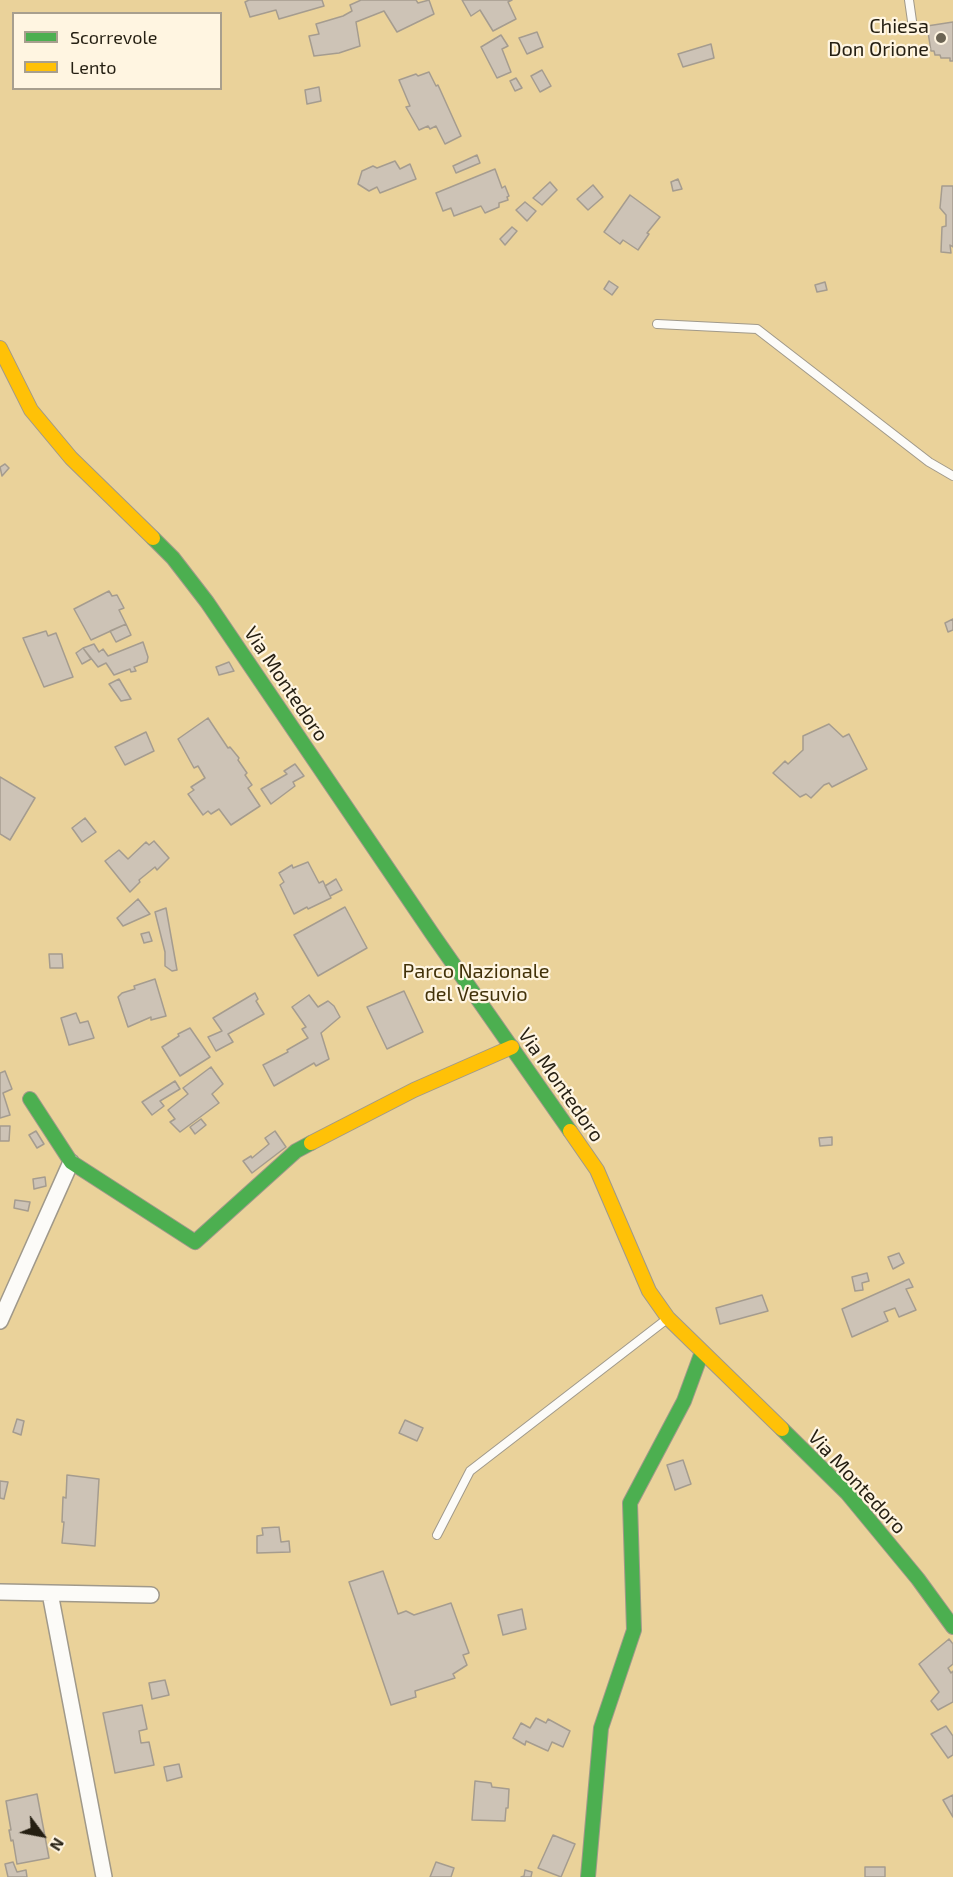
<!DOCTYPE html>
<style>
body{margin:0}
#map{position:relative;width:953px;height:1877px;overflow:hidden;background:#ece3d0;font-family:"Exo 2",sans-serif}
canvas{display:block}
.legend{position:absolute;left:12px;top:12px;width:210px;height:78px;box-sizing:border-box;background:#fff5e1;border:2px solid #a89f8e;margin:0;padding:8px 10px;list-style:none;font-size:18px;color:#251f12}
.legend li{display:flex;align-items:center;gap:12px;height:30px}
.legend b{width:30px;border:2px solid #a89f8e}
.north{position:absolute;left:12px;top:1805px;width:60px;height:60px;-webkit-text-stroke:4px #fff5e1;paint-order:stroke;rotate:122deg;font-size:16px;font-weight:700;line-height:24px;text-align:center;color:#251f12}
.north::after{content:'';display:block;margin:auto;width:21px;height:27px;background:#251f12;clip-path:polygon(50% 0,100% 100%,50% 72%,0 100%)}
</style>
<div id="map">
<canvas width="953" height="1877"></canvas>
<ul class="legend">
<li><b style="height:8px;background:#4caf50"></b>Scorrevole</li>
<li><b style="height:8px;background:#ffc107"></b>Lento</li>
</ul>
<div class="north">N</div>
</div>
<script>
const ctx = document.querySelector('canvas').getContext('2d');
ctx.lineJoin = 'round';
function paint(path, color) {
  ctx.fillStyle = color;
  ctx.fill(path, 'evenodd');
}
function poly(rows) {
  const path = new Path2D();
  for (const r of rows) {
    path.moveTo(r[0], r[1]);
    for (let i = 2; i < r.length; i += 2) path.lineTo(r[i], r[i + 1]);
  }
  return path;
}
function trace(path, color, width, dash) {
  ctx.strokeStyle = color;
  ctx.lineWidth = width;
  ctx.lineCap = dash ? 'butt' : 'round';
  ctx.setLineDash(dash || []);
  ctx.stroke(path);
}
function write(font, color, halo, rows, align = 'center') {
  ctx.font = font + ' "Exo 2",sans-serif';
  ctx.lineWidth = 4.5;
  ctx.setLineDash([]);
  ctx.textBaseline = 'middle';
  ctx.strokeStyle = halo;
  ctx.fillStyle = color;
  for (const [text, x, y, turn = 0] of rows) {
    ctx.save();
    ctx.translate(x, y);
    ctx.rotate((+turn || 0) * Math.PI / 180);
    ctx.textAlign = isNaN(turn) ? turn : align;
    if (halo) ctx.strokeText(text, 0, 0);
    ctx.fillText(text, 0, 0);
    ctx.restore();
  }
}
paint(poly([
 [0,0,953,0,953,1877,0,1877],
 [14,14,220,14,220,88,14,88]
]), '#ead29a');
const building = poly([
 [249,0,322,0,324,6,279,19,276,10,250,17,245,2,249,0],
 [361,0,416,0,418,3,429,0,434,14,397,32,384,11,356,22,360,46,339,53,314,56,309,36,319,34,316,24,343,16,352,11,350,5,361,0],
 [462,0,512,0,508,2,516,19,493,31,480,10,471,16,462,0],
 [953,22,953,61,950,61,950,58,941,58,940,55,935,55,934,51,931,51,927,26,953,22],
 [537,32,543,47,527,54,519,38,537,32],
 [501,35,508,46,502,49,511,72,497,78,481,47,501,35],
 [711,44,714,58,683,67,678,54,711,44],
 [542,70,551,86,540,92,531,76,542,70],
 [429,72,436,86,438,85,461,136,445,144,436,126,430,129,428,126,419,130,406,107,410,106,399,80,416,74,418,76,429,72],
 [516,78,522,88,515,91,510,81,516,78],
 [319,87,321,101,307,104,305,90,319,87],
 [477,155,480,163,456,173,453,166,477,155],
 [395,161,400,169,410,164,416,179,380,193,377,187,369,191,358,184,362,171,373,166,377,168,395,161],
 [495,169,502,188,505,186,509,196,507,197,508,200,499,203,499,207,485,213,481,206,454,216,451,208,443,211,436,193,495,169],
 [678,179,682,189,673,191,671,182,678,179],
 [550,182,557,190,542,205,533,198,550,182],
 [593,185,603,197,588,210,577,199,593,185],
 [942,186,953,186,953,247,950,245,951,253,941,252,942,227,946,226,946,215,940,208,942,186],
 [630,195,660,217,647,233,649,234,638,250,623,240,620,244,604,232,630,195],
 [525,202,536,211,527,221,516,210,525,202],
 [512,227,517,231,505,245,500,239,512,227],
 [609,281,618,287,612,295,604,289,609,281],
 [825,282,827,290,817,292,815,285,825,282],
 [5,464,9,468,2,476,0,467,5,464],
 [109,591,112,596,117,595,124,608,119,610,126,624,91,640,74,609,109,591],
 [953,619,953,630,948,632,945,623,953,619],
 [126,624,131,635,116,642,110,631,126,624],
 [46,631,48,636,56,633,73,677,44,687,23,638,46,631],
 [143,642,148,657,147,662,134,667,136,671,131,672,130,669,114,675,106,663,98,667,83,648,94,644,99,652,103,649,108,656,143,642],
 [83,648,91,659,82,664,76,653,83,648],
 [229,662,234,671,219,675,216,667,229,662],
 [119,679,131,699,121,701,109,684,119,679],
 [208,718,228,748,230,747,239,758,238,760,247,773,245,775,252,785,248,788,260,806,231,825,219,809,211,814,208,811,203,815,188,794,194,790,191,787,205,778,198,766,194,768,178,739,208,718],
 [829,724,843,737,849,734,867,769,832,787,829,783,824,785,811,798,806,794,800,797,773,773,785,761,788,764,803,750,803,736,829,724],
 [146,732,154,751,125,765,115,747,146,732],
 [295,764,304,776,293,782,295,786,271,804,261,789,287,774,284,771,295,764],
 [0,777,35,798,10,840,0,834,0,777],
 [85,818,96,832,82,842,72,828,85,818],
 [154,841,169,858,157,870,155,867,139,880,140,882,130,892,105,861,119,850,128,859,146,842,149,845,154,841],
 [308,862,319,883,323,881,331,898,308,909,307,907,294,914,280,885,284,882,279,873,292,865,293,868,308,862],
 [336,879,342,890,330,896,325,886,336,879],
 [138,899,150,914,123,926,117,918,138,899],
 [345,907,367,948,318,976,294,935,345,907],
 [166,908,177,970,172,971,165,966,165,952,155,912,166,908],
 [149,932,152,941,144,943,141,934,149,932],
 [49,954,62,954,63,968,50,968,49,954],
 [155,979,166,1016,151,1020,151,1017,128,1027,118,997,122,993,135,989,134,986,155,979],
 [404,991,423,1032,387,1049,367,1007,404,991],
 [255,993,258,999,256,1001,264,1014,228,1034,233,1042,216,1051,208,1037,222,1031,213,1018,255,993],
 [309,995,318,1007,328,1001,334,1006,340,1017,321,1033,329,1059,316,1066,314,1063,274,1086,263,1065,288,1052,287,1050,308,1038,302,1029,306,1027,292,1007,309,995],
 [76,1013,80,1023,88,1021,94,1038,69,1045,61,1018,76,1013],
 [190,1028,210,1057,180,1076,162,1047,179,1036,178,1034,190,1028],
 [211,1067,223,1084,212,1094,219,1103,180,1132,170,1122,175,1119,168,1110,188,1094,183,1088,211,1067],
 [5,1071,12,1089,3,1093,10,1115,0,1118,0,1073,5,1071],
 [175,1081,180,1089,160,1101,164,1106,152,1115,142,1102,175,1081],
 [201,1119,206,1125,195,1134,190,1127,201,1119],
 [0,1126,10,1126,9,1141,0,1141,0,1126],
 [36,1131,44,1144,37,1148,29,1135,36,1131],
 [275,1131,286,1147,252,1173,243,1161,251,1156,252,1158,269,1144,265,1138,275,1131],
 [832,1137,832,1145,820,1146,819,1138,832,1137],
 [45,1177,46,1186,34,1189,33,1179,45,1177],
 [15,1200,30,1202,28,1211,14,1208,15,1200],
 [899,1253,904,1263,893,1269,888,1257,899,1253],
 [867,1273,869,1281,862,1283,863,1290,855,1291,852,1277,867,1273],
 [909,1279,913,1287,906,1289,916,1310,899,1317,895,1308,884,1312,888,1321,852,1337,842,1309,909,1279],
 [762,1295,768,1311,720,1324,716,1308,762,1295],
 [17,1419,24,1421,21,1435,13,1432,17,1419],
 [405,1420,423,1428,417,1441,399,1433,405,1420],
 [683,1460,691,1484,675,1490,667,1465,683,1460],
 [67,1475,99,1479,95,1546,62,1543,64,1522,62,1522,63,1497,66,1498,67,1475],
 [0,1481,8,1482,4,1499,0,1498,0,1481],
 [279,1527,281,1542,289,1541,290,1552,257,1553,257,1536,263,1535,262,1528,279,1527],
 [383,1571,398,1614,406,1611,414,1615,451,1603,469,1653,463,1655,467,1665,453,1674,455,1678,415,1691,416,1697,391,1705,349,1582,383,1571],
 [522,1609,526,1629,503,1635,498,1615,522,1609],
 [949,1639,953,1644,953,1664,948,1668,951,1673,953,1671,953,1702,938,1710,931,1701,939,1692,919,1664,949,1639],
 [165,1680,169,1695,152,1699,149,1683,165,1680],
 [142,1705,147,1729,139,1731,141,1743,149,1742,154,1765,115,1773,103,1713,142,1705],
 [536,1718,546,1723,548,1719,570,1731,563,1747,552,1742,548,1751,526,1741,525,1745,513,1738,521,1723,530,1728,536,1718],
 [946,1726,953,1736,953,1755,948,1758,931,1734,946,1726],
 [179,1764,182,1777,167,1781,164,1767,179,1764],
 [475,1781,491,1783,492,1787,509,1789,508,1808,506,1808,505,1821,472,1820,475,1781],
 [37,1794,49,1858,17,1864,13,1840,11,1841,9,1830,11,1830,6,1801,37,1794],
 [953,1795,953,1817,943,1800,953,1795],
 [553,1835,575,1844,561,1877,538,1868,553,1835],
 [13,1862,17,1872,26,1870,27,1877,8,1877,5,1864,13,1862],
 [436,1862,454,1868,451,1877,430,1877,436,1862],
 [865,1867,885,1867,885,1877,865,1877,865,1867],
 [525,1870,532,1872,531,1877,521,1877,524,1876,525,1870]
]);
paint(building, '#cdc3b6');
trace(building, '#a59c8f', 1.5);
const lane = poly([
 [909,0,912,21],
 [657,324,757,329,929,462,953,476],
 [437,1535,470,1471,667,1319]
]);
const street = poly([
 [0,1321,71,1162],
 [0,1592,151,1595],
 [50,1593,104,1877]
]);
const fast = poly([
 [153,538,173,558,207,602,433,935,570,1131],
 [30,1099,71,1162,195,1242,296,1151,311,1143],
 [782,1429,847,1493,918,1579,953,1627],
 [588,1877,601,1728,634,1630,630,1503,684,1401,702,1352]
]);
const slow = poly([
 [0,348,31,410,71,458,153,538],
 [570,1131,597,1170,649,1291,668,1318,782,1429],
 [311,1143,414,1090,512,1047]
]);
trace(lane, '#a0998a', 10);
trace(street, '#a0998a', 18);
trace(fast, '#a0998a', 16);
trace(slow, '#a0998a', 16);
trace(lane, '#fcfbf8', 8);
trace(street, '#fcfbf8', 15);
trace(fast, '#4caf50', 14);
trace(slow, '#ffc107', 14);
for (const [x, y, r, color] of [
 [941,38,6,"#6b6454"]
]) {
  const dot = new Path2D();
  dot.arc(x, y, r, 0, 2 * Math.PI);
  ctx.fillStyle = color;
  ctx.fill(dot);
  trace(dot, '#fff5e1', 2);
}
write('20px', '#251f12', '#fff5e1', [
 ["Chiesa",929,26],
 ["Don Orione",929,49]
], 'right');
write('20px', '#251f12', '#fff5e1', [
 ["Via Montedoro",286,684,56],
 ["Via Montedoro",561,1085,55],
 ["Via Montedoro",857,1482,47]
]);
write('20px', '#423209', '#fff5e1', [
 ["Parco Nazionale",476,971],
 ["del Vesuvio",476,994]
]);
</script>
